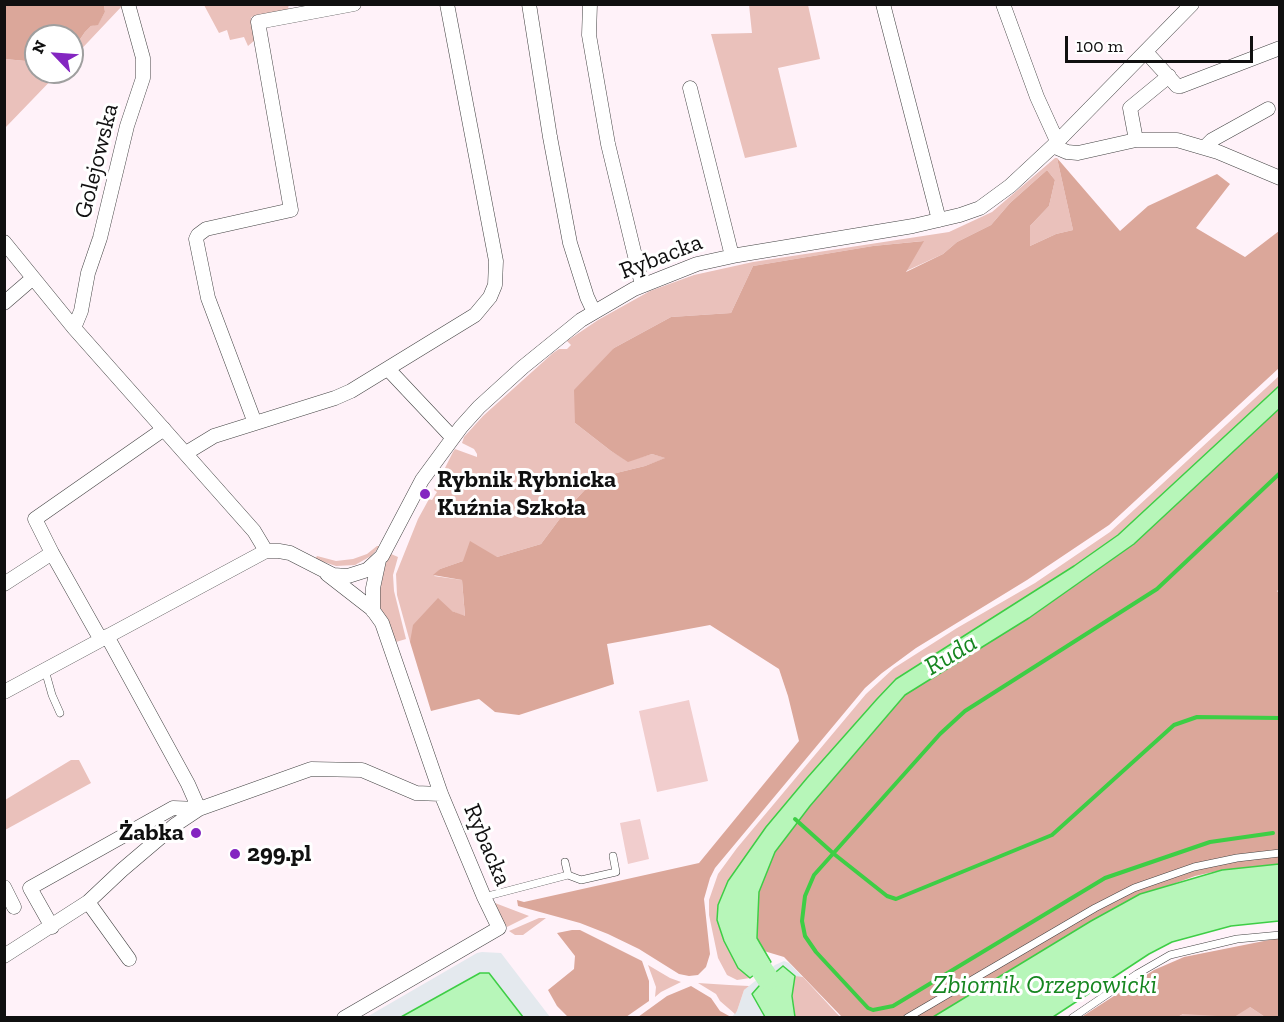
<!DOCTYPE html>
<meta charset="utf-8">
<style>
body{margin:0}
#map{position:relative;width:1284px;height:1022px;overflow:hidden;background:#fff2f9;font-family:"Zilla Slab",serif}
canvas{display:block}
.frame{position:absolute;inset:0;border:6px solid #101010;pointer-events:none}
.north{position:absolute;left:24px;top:24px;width:60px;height:60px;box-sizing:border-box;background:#fff;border:2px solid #9f9f9f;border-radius:50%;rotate:295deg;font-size:16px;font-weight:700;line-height:24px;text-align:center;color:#101010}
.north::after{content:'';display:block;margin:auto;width:21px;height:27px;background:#8426c1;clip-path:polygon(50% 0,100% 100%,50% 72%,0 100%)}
.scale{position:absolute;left:1065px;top:36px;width:188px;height:27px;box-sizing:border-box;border:3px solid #101010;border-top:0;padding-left:8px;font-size:18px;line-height:21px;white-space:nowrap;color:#101010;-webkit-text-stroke:4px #fff;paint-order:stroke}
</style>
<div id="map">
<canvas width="1284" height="1022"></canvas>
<div class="frame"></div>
<div class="north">N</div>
<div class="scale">100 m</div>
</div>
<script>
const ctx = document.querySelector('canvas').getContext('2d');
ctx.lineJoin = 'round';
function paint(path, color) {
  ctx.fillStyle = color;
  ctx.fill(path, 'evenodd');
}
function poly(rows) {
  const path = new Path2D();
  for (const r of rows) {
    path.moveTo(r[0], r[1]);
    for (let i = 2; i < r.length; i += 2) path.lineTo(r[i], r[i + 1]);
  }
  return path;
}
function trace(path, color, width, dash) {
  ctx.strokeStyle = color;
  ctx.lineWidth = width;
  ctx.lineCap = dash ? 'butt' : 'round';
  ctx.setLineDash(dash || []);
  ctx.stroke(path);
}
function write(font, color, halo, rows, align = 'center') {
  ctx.font = font + ' "Zilla Slab",serif';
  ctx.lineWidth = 6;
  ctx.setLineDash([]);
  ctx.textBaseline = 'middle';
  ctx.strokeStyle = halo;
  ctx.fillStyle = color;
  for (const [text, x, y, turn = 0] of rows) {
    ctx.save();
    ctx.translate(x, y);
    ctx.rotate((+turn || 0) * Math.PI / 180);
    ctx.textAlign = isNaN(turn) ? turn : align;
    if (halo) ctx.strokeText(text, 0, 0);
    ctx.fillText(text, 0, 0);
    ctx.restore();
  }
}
paint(poly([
 [482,952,501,953,550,1017,365,1018,477,953],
 [784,961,789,963,840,1017,731,1018,737,1011,744,990,775,965]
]), '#e4e9ee');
paint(poly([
 [104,5,123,5,72,59,72,51,85,32,91,26,98,24,105,12],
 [204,5,289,5,288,8,291,10,251,17,255,40,248,46,244,37,230,40,227,30,219,33],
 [749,5,808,5,820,59,778,68,797,147,745,158,711,34,752,33],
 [5,59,36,62,36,72,59,72,5,128],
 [1055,158,1057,158,1073,230,1056,234,1030,246,1030,226,1049,206,1055,180,1047,170,1010,203,991,225,957,242,943,254,904,272,923,241,873,246,753,266,731,313,671,317,614,348,575,423,611,451,628,461,652,454,666,458,645,466,596,478,567,509,541,544,497,557,463,561,440,569,434,576,462,580,465,617,452,611,410,642,397,595,396,574,418,519,429,499,432,500,437,492,434,490,453,452,455,449,477,457,477,454,474,449,462,443,464,437,483,416,553,353,559,349,567,349,571,345,567,341,598,320,650,291,694,275,753,262,949,232,992,212],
 [1279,376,1279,386,1118,535,1074,566,896,679,877,699,807,778,738,968,750,978,737,980,727,975,718,958,709,915,709,900,718,874,737,848,866,694,894,668,957,628,1035,583,1110,532],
 [377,546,380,546,371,556,355,565,336,566,315,559,317,556,336,561,353,559,367,554],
 [391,554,398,557,393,575,394,591,406,639,396,642,390,626,377,602,384,566],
 [71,760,79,760,91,783,5,830,5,800],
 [495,903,529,916,507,927,498,915],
 [539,918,546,918,523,935,515,935,509,931],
 [648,965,670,978,681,982,661,992,655,997,656,987],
 [795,976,803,977,840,1017,795,1017,792,996],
 [698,983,729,985,749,986,744,990,737,1011,735,1014,720,1001,716,994],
 [1250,1007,1265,1017,1176,1018,1183,1014]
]), '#eac1bb');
paint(poly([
 [4,5,104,5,105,12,98,25,91,26,85,32,72,51,72,36,36,36,36,62,5,59],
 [1057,158,1120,231,1148,206,1217,174,1230,184,1196,228,1245,257,1279,231,1279,368,1109,525,1027,580,916,648,882,673,865,688,715,868,710,878,704,899,710,954,706,967,698,975,689,976,679,974,639,949,608,934,580,923,518,906,517,900,524,902,699,863,799,741,788,696,779,669,710,625,607,644,614,684,519,715,495,712,479,699,431,711,410,642,413,625,438,598,452,611,465,616,462,580,433,575,440,569,463,561,470,541,497,557,541,544,567,509,596,478,645,466,665,458,652,454,628,462,611,451,575,423,574,390,614,348,671,317,731,313,753,266,873,246,924,241,906,272,943,254,957,242,991,225,1010,203,1047,170,1055,180,1049,206,1030,226,1030,246,1056,234,1073,230],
 [1279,409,1280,589,1277,591,1280,594,1279,864,1222,870,1195,876,1132,899,1091,921,933,1017,841,1016,784,957,764,951,757,938,759,892,775,852,810,806,905,695,1029,618,1134,544],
 [572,930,580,930,642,961,649,981,649,1001,626,1017,568,1017,557,1006,548,990,574,969,575,956,557,933],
 [1279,938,1279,1017,1265,1017,1250,1007,1234,1017,1183,1014,1176,1018,1080,1018,1154,970,1184,957],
 [691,986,711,998,720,1011,731,1017,638,1017,667,996]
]), '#dba79a');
paint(poly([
 [689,700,708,781,657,792,639,711],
 [640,819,649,859,628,864,620,823]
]), '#f1cdcd');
const water = poly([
 [1279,386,1279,409,1134,544,1029,618,905,695,810,806,775,852,759,892,757,938,771,962,750,978,738,968,724,941,717,920,718,905,728,881,766,827,807,778,877,699,896,679,1074,566,1118,535,1279,386],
 [1279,864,1279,921,1231,926,1172,942,1149,954,1053,1017,933,1017,1091,921,1140,894,1222,870,1279,864],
 [783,966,795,976,792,996,795,1017,765,1017,752,994,759,986,783,966],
 [480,973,489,973,523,1017,401,1017,480,973]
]);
paint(water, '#b7f6b9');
trace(water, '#3dce45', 1.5);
trace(poly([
 [795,819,834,854,887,896,896,899,1052,835,1174,725,1197,717,1280,718],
 [1273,833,1210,842,1105,878,893,1006,873,1010,868,1008,816,952,805,936,802,921,805,896,814,875,940,734,965,711,1157,589,1280,473]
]), '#3dce45', 4);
trace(poly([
 [745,944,768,979]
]), '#b7f6b9', 22);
const service = poly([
 [45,670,52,695,60,713],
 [565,862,568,875],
 [484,897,568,875,581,880,616,872,613,856],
 [907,1018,1095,908,1134,888,1194,867,1237,858,1280,853],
 [1072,1018,1137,974,1170,955,1237,939,1280,935]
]);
const minor = poly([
 [529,4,550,137,570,243,587,297,594,312],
 [590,4,589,35,608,144,642,285],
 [883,4,939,220],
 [1003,4,1037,97,1057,141],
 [1146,52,1177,86,1181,86,1280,48],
 [690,88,732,256],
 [1136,140,1130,108,1169,76],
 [1053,146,1067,152,1078,153,1136,140,1177,140,1218,152,1280,178],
 [1204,148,1212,140,1268,109],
 [4,242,74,328,254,531,266,551],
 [4,303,33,278],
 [74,328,81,311,88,273,100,238,127,126,143,78,143,58,128,4],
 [388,369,452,437],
 [255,423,208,298,196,239,198,235,206,229,291,210,258,22,354,4],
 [186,453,214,436,335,398,351,391,475,315,490,297,495,285,496,261,447,4],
 [327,574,372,609,382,623,441,794,484,897,499,928,344,1018],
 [4,584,52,553],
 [373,611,373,588,379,560],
 [101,640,52,553,35,519,164,429],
 [4,692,266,551,279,551,290,553,333,575,348,576,367,570,382,556,422,480,461,427,479,407,523,367,581,320,634,289,697,264,738,255,913,226,960,215,980,208,1010,186,1053,146,1192,4],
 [4,887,14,907],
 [88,902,129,959],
 [52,927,30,888,173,808,199,809,311,769,362,770,416,793,441,794],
 [4,956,88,902,122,870,175,825,199,809,188,784,107,636]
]);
trace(service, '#434343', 8);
trace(minor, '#434343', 15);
trace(service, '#fff', 7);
trace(minor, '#fff', 14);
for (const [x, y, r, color] of [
 [425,494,6,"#8426c1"],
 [196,833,6,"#8426c1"],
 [235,854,6,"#8426c1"]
]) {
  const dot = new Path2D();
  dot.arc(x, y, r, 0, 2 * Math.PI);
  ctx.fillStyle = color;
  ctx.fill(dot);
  trace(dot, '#fff', 2);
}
write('24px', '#101010', '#fff', [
 ["Golejowska",97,161,-76],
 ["Rybacka",661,257,-21],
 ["Rybacka",487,845,67]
]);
write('bold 24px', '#101010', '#fff', [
 ["Rybnik Rybnicka",437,480],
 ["Kuźnia Szkoła",437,508],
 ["Żabka",184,833,"right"],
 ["299.pl",247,854]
], 'left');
write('italic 26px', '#168620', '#fff', [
 ["Ruda",951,655,-31],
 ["Zbiornik Orzepowicki",1045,986]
]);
</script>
